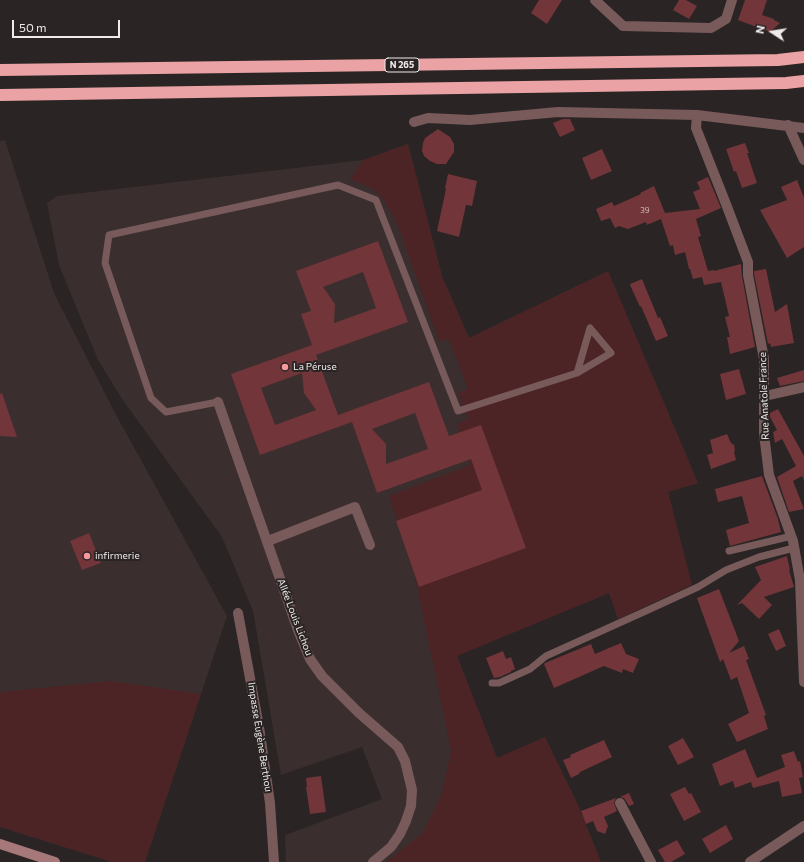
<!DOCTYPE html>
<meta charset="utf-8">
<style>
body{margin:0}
#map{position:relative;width:804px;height:862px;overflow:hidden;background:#2a2424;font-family:Commissioner,sans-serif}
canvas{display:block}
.north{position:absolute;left:752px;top:12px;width:40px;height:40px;-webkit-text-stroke:3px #2a2424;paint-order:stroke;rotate:282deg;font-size:11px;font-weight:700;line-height:16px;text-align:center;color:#efebeb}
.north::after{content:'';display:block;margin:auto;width:14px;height:18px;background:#efebeb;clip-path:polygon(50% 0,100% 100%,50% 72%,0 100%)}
.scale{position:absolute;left:12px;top:20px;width:108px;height:18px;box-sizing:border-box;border:2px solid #efebeb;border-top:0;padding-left:5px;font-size:12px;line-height:14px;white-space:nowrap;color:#efebeb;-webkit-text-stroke:3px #2a2424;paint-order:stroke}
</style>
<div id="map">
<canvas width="804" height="862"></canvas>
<div class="north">N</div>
<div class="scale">50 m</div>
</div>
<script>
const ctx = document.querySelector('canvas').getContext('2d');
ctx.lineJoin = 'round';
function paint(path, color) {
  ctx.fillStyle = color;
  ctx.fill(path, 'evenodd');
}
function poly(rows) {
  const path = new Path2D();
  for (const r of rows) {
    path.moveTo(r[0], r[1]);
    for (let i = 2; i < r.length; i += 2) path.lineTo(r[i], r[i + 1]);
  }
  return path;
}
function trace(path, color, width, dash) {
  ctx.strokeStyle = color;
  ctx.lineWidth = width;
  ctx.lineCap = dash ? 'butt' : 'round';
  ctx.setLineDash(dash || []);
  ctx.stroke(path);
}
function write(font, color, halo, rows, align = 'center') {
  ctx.font = font + ' Commissioner,sans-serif';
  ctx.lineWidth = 4;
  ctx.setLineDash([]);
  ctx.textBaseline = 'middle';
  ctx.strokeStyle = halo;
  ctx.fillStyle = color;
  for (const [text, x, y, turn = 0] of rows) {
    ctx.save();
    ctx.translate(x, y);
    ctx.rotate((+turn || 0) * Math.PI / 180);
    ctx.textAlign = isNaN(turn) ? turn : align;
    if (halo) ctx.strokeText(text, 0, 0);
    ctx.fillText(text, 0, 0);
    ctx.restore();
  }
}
paint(poly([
 [5,140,54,293,114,411,227,616,145,862,112,862,0,827,0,141],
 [408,144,442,276,469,338,608,271,698,483,668,492,692,585,618,619,609,593,457,656,497,758,545,737,578,805,601,862,286,862,285,835,382,799,362,747,281,775,253,611,222,537,122,399,98,360,59,265,47,203,57,196,363,160]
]), '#3a2e2e');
paint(poly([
 [408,144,442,276,469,338,608,271,698,483,668,492,692,585,618,619,609,593,457,656,497,758,545,737,578,805,601,862,386,862,423,833,442,794,451,750,415,576,389,496,470,465,457,424,468,419,458,393,468,389,449,339,439,341,398,226,386,203,373,189,350,179,363,160],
 [111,681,201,694,145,862,112,862,0,827,0,692]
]), '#4c2426');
paint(poly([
 [539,0,562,0,547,24,531,13],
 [679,0,686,0,697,6,689,19,673,10],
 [745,0,767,0,762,15,774,19,774,20,780,23,770,32,738,20],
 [563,119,570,119,575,130,560,137,553,123],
 [438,129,450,137,454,144,454,152,446,164,437,164,430,161,424,156,422,151,423,143,425,138],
 [745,143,749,153,747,153,757,183,742,188,736,171,734,172,726,149],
 [602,149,612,171,591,180,582,158],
 [448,174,477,181,472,206,466,205,459,237,437,231,446,189,445,188],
 [708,177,721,208,696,219,701,236,698,237,708,271,714,270,714,271,741,264,742,276,755,347,730,354,727,337,730,337,725,317,729,316,721,282,704,285,702,277,693,279,690,269,689,269,685,252,675,255,673,245,670,246,661,219,647,225,646,222,628,229,619,226,615,228,610,218,601,221,596,209,612,202,614,206,641,194,640,193,654,186,665,213,700,209,693,192,700,189,697,182],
 [797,180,804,198,804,247,787,258,760,210,787,200,781,187],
 [378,241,408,322,316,355,338,415,429,382,449,436,481,425,526,548,419,587,396,521,482,490,471,459,377,493,352,422,260,455,231,374,312,345,301,314,311,311,296,271],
 [363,272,376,308,334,323,335,304,323,287],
 [302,373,304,393,316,410,275,425,261,388],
 [415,413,428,449,386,464,386,444,372,429],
 [766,269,775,312,787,304,794,343,771,347,770,343,768,344,754,274,754,271],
 [642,279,658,318,660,317,668,336,656,341,641,306,640,307,631,287,630,284],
 [739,369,746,394,726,400,720,374],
 [804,370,804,381,780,386,777,378],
 [2,393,17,437,0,436,0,394],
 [778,409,804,456,804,480,802,476,793,481,804,509,789,512,777,477,796,466,782,439,775,443,773,432,777,430,770,417,770,413],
 [727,434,731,443,734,445,735,450,734,452,736,460,711,469,707,455,713,453,710,440],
 [762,476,778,519,781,532,730,546,726,530,749,523,742,496,718,502,715,489],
 [89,533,101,563,82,570,70,541],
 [787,556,790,570,789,570,794,587,764,597,772,605,759,619,742,603,737,605,761,580,755,567],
 [719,589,739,641,729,653,744,646,749,659,746,660,766,715,764,716,768,729,737,742,728,724,749,713,737,677,731,680,723,659,720,662,697,598],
 [779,629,786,646,776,651,768,634],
 [621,643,626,654,639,659,633,673,623,669,622,673,604,666,554,688,544,664,545,663,591,644,595,654],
 [503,651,506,659,511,657,515,669,511,671,511,672,500,677,494,678,486,658],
 [683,738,694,757,678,765,668,746],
 [604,740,612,757,580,772,579,774,571,778,563,760,571,757,570,755],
 [745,749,757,778,785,767,781,755,794,751,798,762,800,761,803,777,799,778,802,793,782,797,779,781,753,788,751,782,735,788,733,781,720,786,712,764],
 [321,776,326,812,310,814,306,787,307,787,306,778],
 [685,787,689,794,691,793,701,812,684,821,670,794],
 [629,793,634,804,629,806,624,798,620,797],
 [616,798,614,803,617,811,604,817,608,826,605,834,597,831,593,821,586,824,581,811],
 [726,825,733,839,710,853,702,839],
 [677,840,685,854,671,862,665,862,658,850]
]), '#723539');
trace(poly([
 [218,402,166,412,151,398,105,263,109,235,338,185,376,200,458,411,577,373,611,353,590,328,577,373],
 [729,551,792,536],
 [492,683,499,683,530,669,546,656,648,610,698,587,726,570,759,557,794,548]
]), '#785a5b', 7);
trace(poly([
 [595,0,623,26,711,28,726,19,732,0],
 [697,115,696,128,726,204,748,262,748,275,764,359,764,434,769,475,793,541,800,580,804,682],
 [414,122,428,118,470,120,558,112,697,115,804,128],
 [788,125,804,160],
 [765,396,804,387],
 [218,402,298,630,310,659,322,676,359,713,398,747,405,761,412,790,411,806,406,821,400,834,391,847,373,862],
 [268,541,355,507,370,545],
 [238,613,259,727,270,803,274,862],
 [620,803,651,862],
 [750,862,804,826]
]), '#785a5b', 10);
trace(poly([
 [0,844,55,862]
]), '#a67879', 10);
trace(poly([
 [0,70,778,60,804,57],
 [0,95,786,83,804,81]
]), '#eaa2a4', 12);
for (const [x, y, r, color] of [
 [285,367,4,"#f59b9e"],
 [87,556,4,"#f59b9e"]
]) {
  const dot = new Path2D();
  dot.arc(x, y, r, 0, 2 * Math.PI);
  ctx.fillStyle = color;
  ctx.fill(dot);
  trace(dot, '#2a2424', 1.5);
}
write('8px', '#d0bebe', null, [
 ["39",645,210]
]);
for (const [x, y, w] of [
 [402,65,34]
]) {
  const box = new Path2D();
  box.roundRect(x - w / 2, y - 7, w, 14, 3);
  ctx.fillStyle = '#2a2424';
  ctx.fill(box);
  trace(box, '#efebeb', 1);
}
write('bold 9px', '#efebeb', null, [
 ["N 265",402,65]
]);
write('10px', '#efebeb', '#2a2424', [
 ["La Péruse",293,367],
 ["infirmerie",95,556]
], 'left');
write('10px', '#efebeb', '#2a2424', [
 ["Rue Anatole France",764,396,-92],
 ["Allée Louis Lichou",295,617,69],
 ["Impasse Eugène Berthou",260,737,81]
]);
</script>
